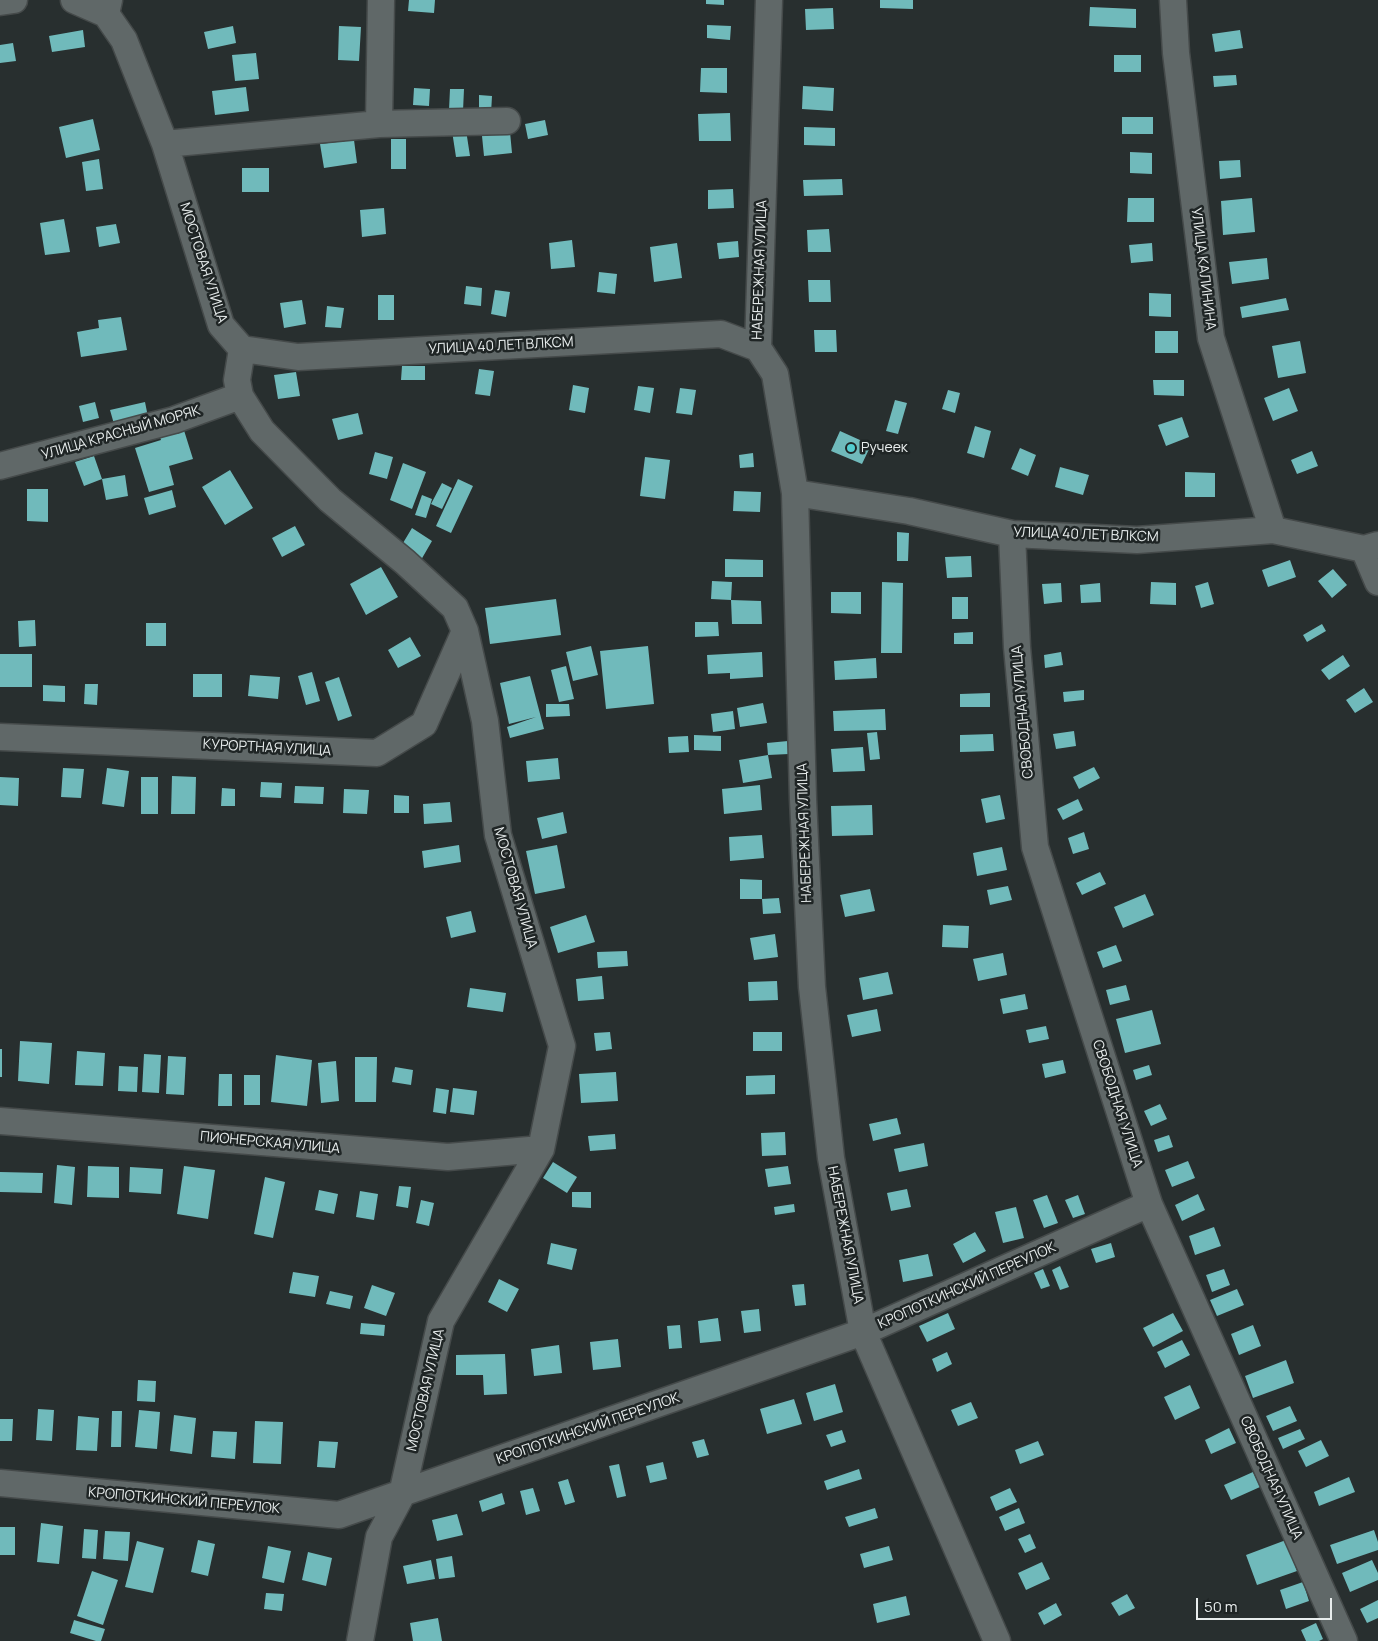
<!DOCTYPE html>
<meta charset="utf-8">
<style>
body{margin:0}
#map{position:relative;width:1378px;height:1641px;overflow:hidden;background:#282f2f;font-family:Manrope,sans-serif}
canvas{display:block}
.scale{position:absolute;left:1196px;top:1598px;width:136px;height:22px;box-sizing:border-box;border:2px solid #e8eded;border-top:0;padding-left:6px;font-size:15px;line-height:18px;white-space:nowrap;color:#e8eded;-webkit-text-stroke:4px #1f2525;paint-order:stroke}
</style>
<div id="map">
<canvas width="1378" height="1641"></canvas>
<div class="scale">50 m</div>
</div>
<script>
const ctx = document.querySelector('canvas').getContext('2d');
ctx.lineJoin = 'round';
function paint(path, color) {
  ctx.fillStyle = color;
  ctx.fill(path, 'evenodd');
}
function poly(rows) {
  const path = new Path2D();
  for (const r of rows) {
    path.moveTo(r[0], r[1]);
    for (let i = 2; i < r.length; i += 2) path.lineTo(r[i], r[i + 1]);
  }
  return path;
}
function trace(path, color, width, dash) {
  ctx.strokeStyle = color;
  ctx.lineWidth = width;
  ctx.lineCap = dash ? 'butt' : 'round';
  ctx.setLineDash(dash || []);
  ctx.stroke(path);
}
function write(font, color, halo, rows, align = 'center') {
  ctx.font = font + ' Manrope,sans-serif';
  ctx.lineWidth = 5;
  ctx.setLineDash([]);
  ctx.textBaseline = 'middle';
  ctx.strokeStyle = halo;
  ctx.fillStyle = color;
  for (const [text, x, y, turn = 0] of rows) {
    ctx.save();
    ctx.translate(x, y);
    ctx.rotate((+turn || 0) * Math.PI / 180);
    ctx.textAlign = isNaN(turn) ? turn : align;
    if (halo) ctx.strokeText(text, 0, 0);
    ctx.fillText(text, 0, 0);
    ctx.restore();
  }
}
paint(poly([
 [409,0,435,0,434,13,408,11],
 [706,0,724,0,724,5,706,4],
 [880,0,913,0,913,9,880,8],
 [1090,7,1136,9,1136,28,1089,26],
 [833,8,834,29,806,30,805,9],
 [707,25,731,26,730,40,707,38],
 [233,26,236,43,208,49,204,32],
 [339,26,361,27,359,61,338,60],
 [83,30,85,47,52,52,49,36],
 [1240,30,1243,48,1215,52,1212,34],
 [13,43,16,61,0,63,0,45],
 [256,53,259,79,235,81,232,55],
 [1114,55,1141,55,1141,72,1114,72],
 [701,68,727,68,727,93,700,92],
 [1236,75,1237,85,1214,87,1213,76],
 [803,86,834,88,833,111,802,109],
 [246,87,249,111,215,115,212,91],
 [414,88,430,89,429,106,413,105],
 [450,89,464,89,463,111,449,110],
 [479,95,492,96,491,114,479,114],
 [730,113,731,141,699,141,698,114],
 [1122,117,1153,117,1153,134,1122,134],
 [93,119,100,150,66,158,59,127],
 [545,120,548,135,528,139,525,124],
 [804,127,835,128,835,146,804,145],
 [466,130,470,156,456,157,452,131],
 [510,132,512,153,484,156,482,136],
 [391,139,406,139,406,169,391,169],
 [354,140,357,163,324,168,320,144],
 [1130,152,1152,153,1152,174,1130,173],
 [99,159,103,189,86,191,82,162],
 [1240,160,1241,177,1220,179,1219,161],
 [242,168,269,168,269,192,242,192],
 [842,179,843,195,804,196,803,180],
 [733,189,734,208,708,209,708,190],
 [1128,198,1154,198,1154,222,1127,222],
 [1252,198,1255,232,1223,235,1221,201],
 [384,208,386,234,362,237,360,210],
 [64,219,70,252,45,255,40,223],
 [116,224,120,243,99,247,96,227],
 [829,229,831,252,808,252,807,230],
 [572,240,575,267,551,269,549,243],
 [738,241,739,257,719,259,717,243],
 [677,243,682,278,654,282,650,247],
 [1152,243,1153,261,1131,263,1129,245],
 [1267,258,1269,279,1232,284,1229,262],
 [599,272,617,274,615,294,597,292],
 [808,280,830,280,831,302,809,302],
 [466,286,482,288,481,306,464,304],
 [495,290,510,292,506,317,491,314],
 [1149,293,1171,294,1171,317,1149,316],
 [378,295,394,295,394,320,378,320],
 [1286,298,1289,310,1242,318,1240,307],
 [302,300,306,324,284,328,280,303],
 [327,306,344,308,341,328,325,327],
 [121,317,127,350,81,357,77,332,99,328,98,320],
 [814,330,836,330,837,352,815,352],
 [1155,331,1178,331,1178,353,1155,353],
 [1300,341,1306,373,1278,378,1272,346],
 [402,366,425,366,425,380,401,380],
 [479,369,494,371,490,396,475,394],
 [296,372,300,396,278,399,274,375],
 [1153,380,1184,380,1184,396,1154,395],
 [573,385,589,388,585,413,569,410],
 [638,386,654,388,650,413,634,410],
 [680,388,696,390,692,415,676,413],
 [1289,388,1298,411,1273,421,1264,398],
 [948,390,960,393,955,413,942,409],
 [895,400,907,403,898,434,886,431],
 [95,402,99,418,83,422,79,406],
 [145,402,148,417,114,424,110,410],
 [358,413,363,434,338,440,332,419],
 [1182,417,1189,437,1166,446,1158,425],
 [182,424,193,459,169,466,174,485,149,492,135,448,161,440,158,431],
 [975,426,991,431,984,458,967,453],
 [840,431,871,445,862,464,831,451],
 [1020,448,1036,455,1028,476,1011,469],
 [1312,451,1318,466,1297,474,1291,460],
 [375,452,393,457,387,479,369,474],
 [753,453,754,467,740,468,739,455],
 [94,456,102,479,84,486,75,462],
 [645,457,670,460,665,499,640,496],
 [403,463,426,472,412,509,390,500],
 [1060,467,1089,475,1083,495,1055,487],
 [230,470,253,508,225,525,202,487],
 [1185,472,1215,473,1215,497,1185,497],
 [125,475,128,496,106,500,102,479],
 [458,479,473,486,451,533,436,526],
 [442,483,452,488,442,509,431,504],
 [27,489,48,489,48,522,27,521],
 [172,490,176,507,149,515,144,498],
 [734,491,761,492,760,512,733,511],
 [422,495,432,499,426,518,415,515],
 [295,526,305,545,282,557,272,538],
 [412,528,432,541,421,560,400,548],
 [897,532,909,533,908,561,897,561],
 [971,556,972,577,947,578,945,557],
 [725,559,763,560,763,577,725,577],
 [1290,560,1296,577,1268,587,1262,570],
 [381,567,398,597,366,615,350,584],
 [1333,569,1347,585,1332,598,1318,581],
 [712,581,732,582,731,600,711,599],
 [882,582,903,583,902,653,881,653],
 [1151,582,1176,583,1176,605,1150,604],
 [1208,582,1214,604,1201,608,1195,586],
 [1061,583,1062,602,1044,604,1042,584],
 [1100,583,1101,602,1081,603,1080,585],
 [831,592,861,592,861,614,831,613],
 [952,597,968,597,968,619,952,619],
 [556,599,561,635,490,644,485,608],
 [731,600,761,601,762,624,732,624],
 [35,620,36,646,19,647,18,621],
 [695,622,718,622,719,636,695,637],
 [146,623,166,623,166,646,146,646],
 [1322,624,1326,631,1307,642,1303,635],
 [973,632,973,644,954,644,954,633],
 [410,637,421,656,398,668,388,650],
 [591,646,598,675,573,681,566,652],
 [648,646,654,704,606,709,600,651],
 [762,652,763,677,730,679,730,673,708,674,707,655],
 [1061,652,1063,665,1045,668,1044,655],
 [0,654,32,654,32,687,0,687],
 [1343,655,1350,666,1329,680,1321,670],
 [876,658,877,678,835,680,834,661],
 [566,666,574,699,559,702,551,670],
 [312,672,320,701,306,705,298,676],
 [193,674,222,674,222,697,193,697],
 [250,675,280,677,278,699,248,696],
 [530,676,544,729,510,738,507,727,536,717,509,724,500,683],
 [339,677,352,716,338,721,325,682],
 [85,684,98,684,97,705,84,704],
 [43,685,65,686,65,702,43,701],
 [1364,688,1373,702,1355,713,1346,700],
 [1084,690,1084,700,1064,702,1063,692],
 [990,693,990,707,960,707,960,694],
 [763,703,767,723,740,727,737,708],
 [546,704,569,704,570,716,546,717],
 [885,709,886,730,834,731,833,711],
 [733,711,735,729,713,732,711,714],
 [1074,731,1076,746,1056,749,1053,734],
 [877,732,880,759,870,760,867,733],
 [993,734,994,751,960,752,960,735],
 [694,735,721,736,721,751,694,750],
 [688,736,689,752,669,753,668,737],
 [788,741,789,754,768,755,772,778,743,783,739,760,768,755,767,743],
 [863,747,865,771,833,772,831,749],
 [558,758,560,779,528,782,526,761],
 [1094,767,1100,778,1079,789,1073,777],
 [63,768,84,769,81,798,61,797],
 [107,768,129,771,124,807,102,804],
 [172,776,196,777,195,814,171,814],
 [0,777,19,778,18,806,0,805],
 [141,777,158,777,158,814,141,814],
 [261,782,282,783,281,798,260,797],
 [760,785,762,810,724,814,722,789],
 [295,786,324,787,323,804,294,803],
 [222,788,235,789,235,806,221,806],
 [344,789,369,790,367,814,343,813],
 [394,795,409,796,409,813,394,813],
 [1000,795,1005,819,986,823,981,799],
 [1078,799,1083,810,1063,820,1057,809],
 [450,802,452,822,424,824,423,804],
 [872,805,873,835,832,836,831,806],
 [563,812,567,833,542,839,537,818],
 [1084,832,1089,849,1073,854,1068,838],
 [762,835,764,858,730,861,729,837],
 [459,845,461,862,424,868,422,851],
 [557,845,565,888,535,894,526,851],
 [1002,847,1007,870,977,876,973,853],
 [1100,872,1106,884,1082,895,1076,883],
 [740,879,762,880,762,899,740,899],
 [1008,886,1012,900,990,905,987,890],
 [870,889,875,911,845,917,840,895],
 [1145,894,1154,915,1123,928,1114,907],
 [779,898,781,913,763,914,762,899],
 [471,911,476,932,451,938,446,917],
 [586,915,595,942,558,953,550,927],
 [943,925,969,926,968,948,942,947],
 [775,934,778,957,754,960,750,938],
 [1116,945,1122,961,1103,968,1097,952],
 [627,951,628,966,598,968,597,952],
 [1003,953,1007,975,978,981,973,959],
 [888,972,893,994,863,1000,859,978],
 [602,976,604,999,578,1001,576,979],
 [777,981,778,1000,749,1001,748,982],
 [1126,985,1130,1000,1110,1005,1106,990],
 [470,988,506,993,503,1012,467,1007],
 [1025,994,1028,1009,1003,1014,1000,999],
 [877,1009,881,1031,852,1037,847,1015],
 [1152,1010,1161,1044,1125,1053,1116,1019],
 [1046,1026,1049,1039,1029,1043,1026,1030],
 [610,1032,612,1049,596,1051,594,1033],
 [753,1032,782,1032,782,1051,753,1051],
 [20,1041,52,1043,49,1084,18,1081],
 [0,1049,2,1049,2,1077,0,1077],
 [77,1051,105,1053,103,1086,75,1085],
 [144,1054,161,1055,159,1093,142,1092],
 [276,1055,312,1060,307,1106,271,1102],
 [168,1056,186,1057,184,1095,166,1094],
 [355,1057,377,1057,376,1102,355,1102],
 [1063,1060,1066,1073,1045,1078,1042,1064],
 [336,1061,339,1101,321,1103,318,1063],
 [1149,1065,1152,1075,1136,1080,1133,1070],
 [119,1066,138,1067,137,1092,118,1091],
 [395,1067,413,1070,411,1085,392,1082],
 [616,1072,618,1101,581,1103,579,1074],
 [219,1074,232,1074,232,1106,218,1106],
 [244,1075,260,1075,260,1105,244,1105],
 [775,1075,775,1094,746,1095,746,1076],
 [436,1088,449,1090,446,1114,433,1112],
 [453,1088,477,1091,474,1115,450,1112],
 [1160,1104,1167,1119,1151,1126,1144,1111],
 [897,1118,901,1134,873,1141,869,1124],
 [785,1132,786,1155,762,1156,761,1133],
 [615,1134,616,1149,590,1151,588,1136],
 [1169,1135,1173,1147,1158,1152,1154,1140],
 [924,1143,928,1166,899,1172,894,1149],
 [1188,1161,1195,1178,1172,1187,1165,1170],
 [553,1162,577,1177,567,1193,543,1178],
 [57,1165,75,1167,72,1205,54,1203],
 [88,1166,119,1167,119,1198,87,1197],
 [184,1166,215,1170,208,1219,177,1214],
 [788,1166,791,1184,768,1187,765,1169],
 [130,1167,163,1169,161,1194,129,1192],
 [0,1172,43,1173,42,1193,0,1192],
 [265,1177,285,1182,273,1238,254,1234],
 [399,1186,411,1187,408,1208,396,1206],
 [907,1189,911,1207,891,1211,887,1193],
 [319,1190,338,1194,334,1214,315,1210],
 [360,1191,378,1194,374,1220,356,1217],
 [572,1192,591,1192,591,1208,572,1207],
 [1198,1194,1205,1210,1182,1221,1175,1205],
 [1047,1195,1058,1223,1044,1228,1033,1200],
 [1078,1195,1085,1214,1073,1218,1065,1200],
 [421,1200,434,1203,429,1226,416,1223],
 [794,1204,795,1212,775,1215,774,1207],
 [1016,1207,1024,1238,1003,1243,995,1212],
 [1214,1227,1221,1246,1195,1255,1189,1236],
 [975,1232,986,1251,963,1263,953,1244],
 [551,1243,577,1249,572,1270,547,1264],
 [1111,1243,1115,1257,1096,1263,1091,1249],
 [928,1254,933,1276,903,1282,899,1260],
 [1060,1266,1069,1287,1060,1290,1052,1270],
 [1043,1269,1050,1286,1041,1289,1034,1273],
 [1224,1269,1230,1285,1212,1292,1206,1275],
 [293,1272,319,1276,315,1297,289,1293],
 [499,1279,519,1289,507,1312,488,1302],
 [804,1284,806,1305,795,1306,792,1285],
 [372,1285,395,1293,386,1316,364,1308],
 [1237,1289,1244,1305,1217,1316,1210,1300],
 [330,1291,353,1296,350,1309,326,1304],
 [759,1309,761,1331,744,1333,741,1311],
 [948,1313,955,1329,927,1342,919,1326],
 [1173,1313,1183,1331,1153,1347,1143,1328],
 [718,1318,721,1341,700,1343,698,1321],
 [361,1323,385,1325,384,1336,360,1334],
 [680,1325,682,1348,669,1349,667,1326],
 [1253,1325,1261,1346,1239,1355,1231,1334],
 [618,1339,621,1367,593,1370,590,1342],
 [1182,1340,1190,1355,1165,1368,1157,1352],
 [559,1345,562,1373,534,1376,531,1349],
 [947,1352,952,1364,937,1372,932,1359],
 [505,1354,507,1394,484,1395,483,1375,456,1375,456,1355],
 [1286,1360,1294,1383,1253,1398,1245,1376],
 [138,1380,156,1381,155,1402,137,1401],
 [835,1384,843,1412,814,1421,806,1393],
 [1190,1385,1200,1408,1175,1420,1164,1397],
 [794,1399,802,1424,767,1434,760,1409],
 [971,1402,978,1418,958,1426,951,1410],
 [1290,1406,1297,1421,1273,1431,1266,1416],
 [38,1409,54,1410,52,1441,36,1440],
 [139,1410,160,1412,157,1449,135,1447],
 [112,1411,122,1411,121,1447,111,1447],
 [174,1415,196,1418,192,1454,170,1451],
 [78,1416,99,1418,97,1451,76,1450],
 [0,1419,13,1419,12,1441,0,1441],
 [255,1421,283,1422,281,1464,253,1463],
 [1229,1428,1236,1443,1211,1454,1205,1440],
 [1300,1429,1305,1439,1283,1449,1278,1438],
 [842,1430,846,1442,831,1447,826,1435],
 [213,1431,237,1432,235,1459,211,1457],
 [704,1439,709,1455,697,1458,692,1442],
 [1321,1440,1329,1456,1306,1467,1298,1451],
 [319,1441,338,1442,335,1468,317,1467],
 [1038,1441,1044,1455,1020,1464,1015,1450],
 [663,1462,667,1479,650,1483,646,1466],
 [619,1464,626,1496,617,1498,609,1466],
 [859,1469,862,1479,827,1490,824,1481],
 [1253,1472,1260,1487,1231,1500,1224,1485],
 [1349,1477,1355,1492,1319,1506,1314,1492],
 [568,1479,575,1502,565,1505,558,1482],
 [533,1488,540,1511,526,1515,520,1491],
 [1010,1488,1017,1502,996,1511,990,1497],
 [502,1493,505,1504,482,1512,479,1501],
 [875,1508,878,1518,849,1527,845,1517],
 [1019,1508,1025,1523,1005,1531,999,1517],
 [457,1514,463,1535,437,1541,432,1520],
 [41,1523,63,1526,59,1564,37,1562],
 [0,1527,15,1527,15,1555,0,1555],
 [84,1529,98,1530,96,1559,82,1558],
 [1374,1530,1378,1542,1378,1550,1337,1564,1330,1545],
 [105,1531,130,1532,128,1561,103,1559],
 [1030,1534,1036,1548,1025,1553,1018,1539],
 [198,1540,215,1544,208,1576,191,1572],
 [1286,1540,1297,1571,1257,1585,1246,1555],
 [137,1541,164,1548,153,1593,125,1587],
 [268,1546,291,1551,284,1583,262,1578],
 [889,1546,893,1560,864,1568,860,1554],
 [308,1552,332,1558,326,1586,302,1580],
 [452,1556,455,1577,439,1579,436,1559],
 [431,1560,435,1579,407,1584,403,1566],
 [1372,1560,1378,1573,1378,1580,1350,1592,1342,1573],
 [1042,1562,1050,1579,1026,1590,1018,1573],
 [92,1571,118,1580,103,1625,77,1616],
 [1303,1582,1309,1601,1286,1609,1280,1590],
 [266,1593,284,1594,282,1611,264,1609],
 [1127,1594,1135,1608,1119,1616,1111,1603],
 [906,1596,910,1615,877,1623,873,1604],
 [1378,1600,1378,1618,1367,1623,1360,1609],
 [1056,1603,1062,1615,1044,1625,1038,1613],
 [438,1618,442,1641,413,1641,410,1623],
 [74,1620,105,1629,101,1641,96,1641,70,1633],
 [1316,1623,1323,1639,1319,1641,1306,1641,1301,1630]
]), '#70babb');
const minor = poly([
 [74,0,106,14],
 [109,0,106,14,124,40,165,144,221,325,242,349],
 [769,0,758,348,775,374,795,493,803,799,812,987,831,1158,863,1332,997,1641],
 [1173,0,1176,53,1211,338,1273,530],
 [0,2,14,0],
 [379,124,381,0],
 [165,144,379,124,507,121],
 [242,349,237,380,240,396,262,431,330,500,405,562,455,608,465,631,485,721,498,835,562,1046,541,1149,441,1321,402,1494,379,1537,360,1641],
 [242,349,298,357,721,334,758,348],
 [0,466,174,420,240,396],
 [795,493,909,511,1012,534,1137,540,1273,530,1364,549,1378,545],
 [1012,534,1017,647,1035,847,1149,1204,1344,1641],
 [1364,549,1378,582],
 [0,737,377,753,424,724,465,631],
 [0,1121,448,1157,541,1149],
 [0,1483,339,1515,863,1332,1149,1204]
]);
trace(minor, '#454a4a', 29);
trace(minor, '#606868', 26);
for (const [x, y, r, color] of [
 [851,448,5,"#52cdcf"]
]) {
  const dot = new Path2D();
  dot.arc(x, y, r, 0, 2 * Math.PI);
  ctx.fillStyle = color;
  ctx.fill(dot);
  trace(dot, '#1f2525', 2);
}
write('14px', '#e8eded', '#1f2525', [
 ["МОСТОВАЯ УЛИЦА",203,263,72],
 ["УЛИЦА КАЛИНИНА",1203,269,83],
 ["НАБЕРЕЖНАЯ УЛИЦА",760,270,-88],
 ["УЛИЦА 40 ЛЕТ ВЛКСМ",501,346,-3],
 ["УЛИЦА КРАСНЫЙ МОРЯК",121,433,-16],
 ["УЛИЦА 40 ЛЕТ ВЛКСМ",1086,535,2],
 ["СВОБОДНАЯ УЛИЦА",1023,712,-95],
 ["КУРОРТНАЯ УЛИЦА",267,748,3],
 ["НАБЕРЕЖНАЯ УЛИЦА",805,833,-92],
 ["МОСТОВАЯ УЛИЦА",515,888,74],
 ["СВОБОДНАЯ УЛИЦА",1117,1104,72],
 ["ПИОНЕРСКАЯ УЛИЦА",270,1143,5],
 ["НАБЕРЕЖНАЯ УЛИЦА",845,1235,79],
 ["КРОПОТКИНСКИЙ ПЕРЕУЛОК",967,1286,-24],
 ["МОСТОВАЯ УЛИЦА",426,1390,-77],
 ["КРОПОТКИНСКИЙ ПЕРЕУЛОК",588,1429,-19],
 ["СВОБОДНАЯ УЛИЦА",1271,1478,66],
 ["КРОПОТКИНСКИЙ ПЕРЕУЛОК",184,1501,5]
]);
write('14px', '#e8eded', '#1f2525', [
 ["Ручеек",861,448]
], 'left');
</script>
